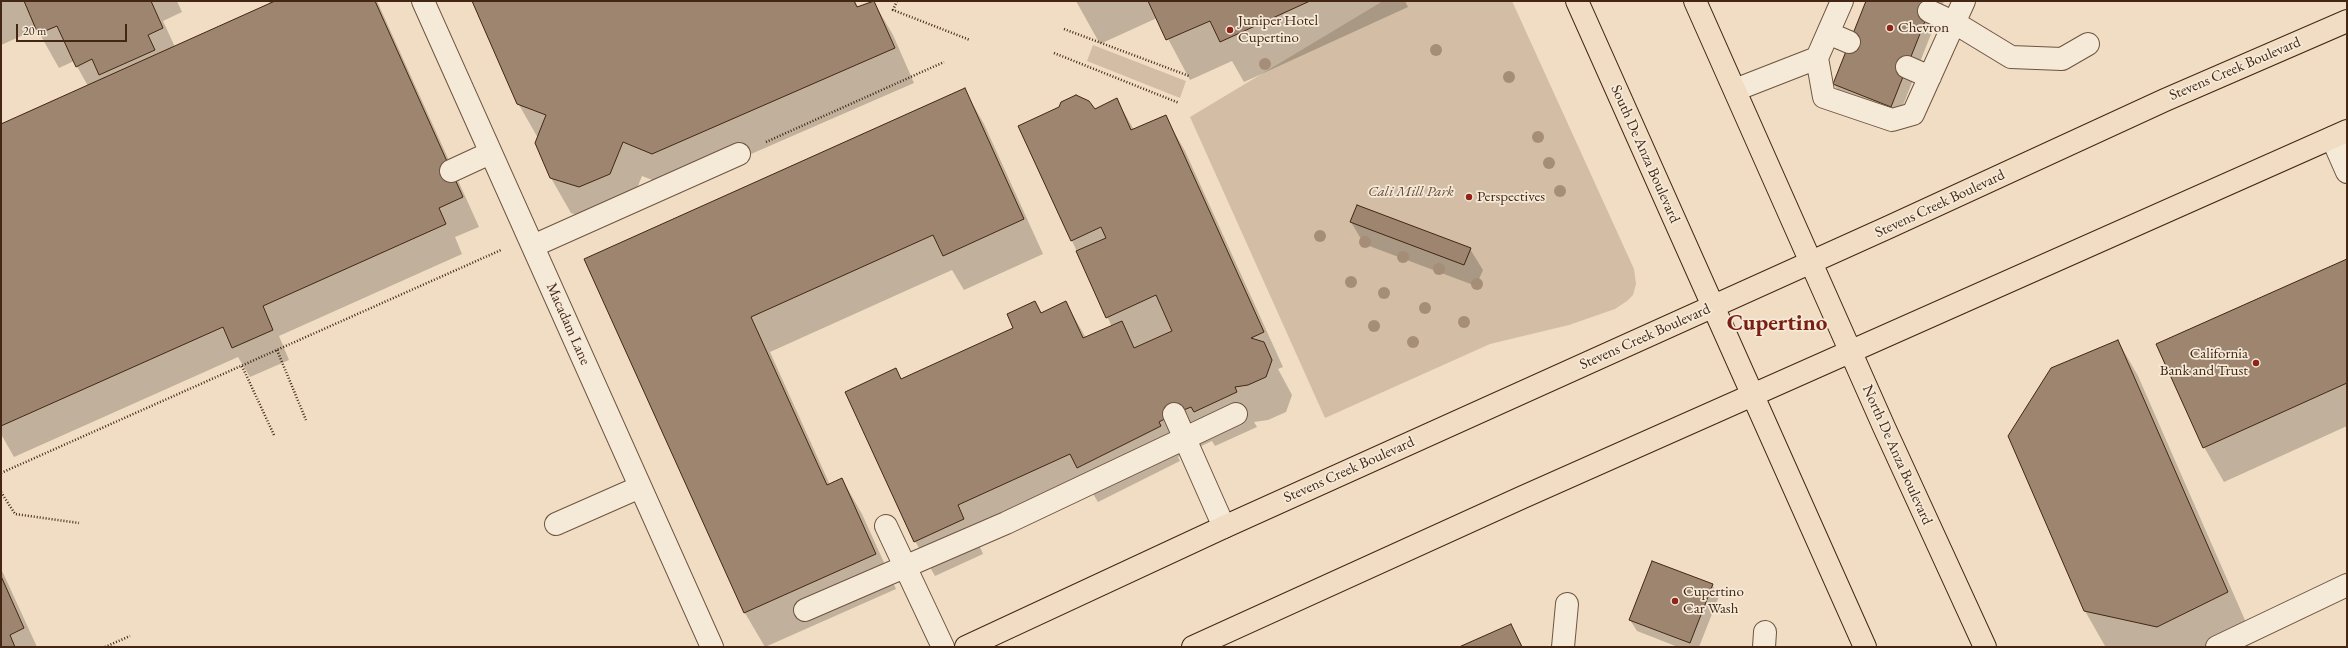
<!DOCTYPE html>
<style>
body{margin:0}
#map{position:relative;width:2348px;height:648px;overflow:hidden;background:#f0ddc3;font-family:"EB Garamond",serif}
canvas{display:block}
.frame{position:absolute;inset:0;border:2px solid #432614;pointer-events:none}
.scale{position:absolute;left:16px;top:24px;width:111px;height:18px;box-sizing:border-box;border:2px solid #432614;border-top:0;padding-left:5px;font-size:12px;line-height:14px;white-space:nowrap;color:#432614;-webkit-text-stroke:3px #f5e9d8;paint-order:stroke}
</style>
<div id="map">
<canvas width="2348" height="648"></canvas>
<div class="frame"></div>
<div class="scale">20 m</div>
</div>
<script>
const ctx = document.querySelector('canvas').getContext('2d');
ctx.lineJoin = 'round';
function paint(path, color) {
  ctx.fillStyle = color;
  ctx.fill(path, 'evenodd');
}
function poly(rows) {
  const path = new Path2D();
  for (const r of rows) {
    path.moveTo(r[0], r[1]);
    for (let i = 2; i < r.length; i += 2) path.lineTo(r[i], r[i + 1]);
  }
  return path;
}
function trace(path, color, width, dash) {
  ctx.strokeStyle = color;
  ctx.lineWidth = width;
  ctx.lineCap = dash ? 'butt' : 'round';
  ctx.setLineDash(dash || []);
  ctx.stroke(path);
}
function write(font, color, halo, rows, align = 'center') {
  ctx.font = font + ' "EB Garamond",serif';
  ctx.lineWidth = 3.5;
  ctx.setLineDash([]);
  ctx.textBaseline = 'middle';
  ctx.strokeStyle = halo;
  ctx.fillStyle = color;
  for (const [text, x, y, turn = 0] of rows) {
    ctx.save();
    ctx.translate(x, y);
    ctx.rotate((+turn || 0) * Math.PI / 180);
    ctx.textAlign = isNaN(turn) ? turn : align;
    if (halo) ctx.strokeText(text, 0, 0);
    ctx.fillText(text, 0, 0);
    ctx.restore();
  }
}
paint(poly([
 [1383,1,1512,1,1634,269,1636,284,1633,295,1627,301,1615,309,1569,325,1490,344,1325,418,1190,117],
 [1093,45,1186,81,1180,98,1087,61]
]), '#d3bea5');
paint(poly([
 [1,1,177,1,182,12,163,21,175,47,270,4,268,1,377,1,479,227,455,237,462,254,279,336,289,360,250,377,238,357,14,457,1,434,1,125,88,86,74,61,59,68,37,29,1,45],
 [473,1,855,1,858,7,873,1,893,35,914,83,673,188,642,176,629,208,600,222,571,213,551,178,538,138,518,103],
 [1076,1,1405,1,1408,7,1244,82,1232,61,1190,80,1157,18,1100,44],
 [1867,1,1944,1,1898,118,1840,95,1834,84],
 [964,89,984,124,1043,254,964,290,952,270,770,352,830,485,842,479,862,514,896,589,765,647,745,613,586,260],
 [1117,100,1134,130,1165,116,1185,151,1283,367,1278,369,1292,395,1286,412,1268,420,1254,422,1257,427,1215,446,1212,441,1178,457,1180,461,1098,502,1090,489,977,540,983,554,935,576,915,541,901,380,1014,328,1035,302,1042,314,1066,303,1086,338,1112,327,1019,127,1094,110],
 [1351,222,1470,249,1483,270,1476,286,1364,244],
 [2347,260,2347,426,2224,482,2204,447],
 [2118,341,2138,376,2248,627,2206,647,2105,646,2085,611],
 [1,569,4,575,37,647,1,647],
 [1712,585,1719,596,1699,647,1678,647,1637,631,1630,620],
 [1511,625,1523,647,1459,647]
]), '#0003');
const building = poly([
 [24,1,151,1,163,28,148,35,155,50,99,75,92,59,76,67,57,26,38,34,24,1],
 [275,1,375,1,463,197,439,208,446,224,263,306,273,330,232,348,223,327,1,426,1,124,275,1],
 [472,1,854,1,857,7,874,1,895,48,652,154,623,142,610,174,579,187,550,178,535,143,546,115,517,104,472,1],
 [1148,1,1310,1,1220,42,1210,21,1166,40,1148,1],
 [1866,1,1933,1,1891,107,1833,84,1866,1],
 [965,88,1024,219,943,256,933,235,751,317,827,485,842,478,876,554,744,613,584,259,965,88],
 [1076,95,1089,101,1095,109,1117,98,1131,130,1166,115,1264,332,1251,338,1264,342,1272,360,1266,377,1248,385,1235,387,1237,392,1194,412,1191,407,1174,414,1159,422,1161,426,1077,468,1070,454,958,505,964,519,914,542,845,392,896,368,901,379,1013,328,1007,314,1035,301,1041,313,1066,301,1083,338,1122,321,1134,348,1172,331,1156,295,1106,318,1076,251,1106,238,1101,227,1071,241,1018,126,1059,107,1061,102,1076,95],
 [1357,205,1471,248,1464,265,1350,222,1357,205],
 [2347,259,2347,383,2203,448,2156,344,2347,259],
 [2118,340,2228,592,2157,627,2084,611,2008,436,2051,368,2118,340],
 [1652,561,1713,584,1690,643,1629,620,1652,561],
 [1,576,24,628,10,635,15,647,1,647,1,576],
 [1511,624,1522,647,1459,647,1511,624]
]);
paint(building, '#9d856f');
trace(building, '#432614', 1);
const service = poly([
 [423,1,712,647],
 [1842,1,1817,58,1824,97,1892,120,1913,114,1964,1],
 [1929,11,1955,23,2011,57,2062,59,2088,44],
 [1828,33,1849,42],
 [1907,67,1930,77],
 [1735,90,1817,58],
 [2332,138,2347,172],
 [451,171,490,153],
 [533,246,739,154],
 [1174,414,1224,527],
 [556,524,640,487],
 [886,526,943,647],
 [805,610,1006,523,1236,414],
 [1563,647,1567,604],
 [1764,647,1765,632],
 [2217,647,2347,585]
]);
const primary = poly([
 [1577,1,1865,647],
 [1695,1,1884,427,1985,647],
 [966,647,1224,527,1889,227,2165,100,2347,21],
 [1193,647,1523,497,2347,131]
]);
trace(service, '#6e5440', 24);
trace(primary, '#432614', 24);
trace(poly([
 [897,1,893,10,970,40],
 [1064,29,1189,76],
 [1054,53,1179,103],
 [766,142,944,62],
 [277,350,306,420],
 [242,366,274,435],
 [1,473,501,250],
 [1,492,15,514,79,523],
 [105,647,130,636]
]), '#432614', 2.5, [1, 2]);
trace(service, '#f5e9d8', 22);
trace(primary, '#f0ddc3', 22);
ctx.fillStyle = '#a58d77';
for (const [x, y] of [
 [1436,50],
 [1265,64],
 [1509,77],
 [1538,137],
 [1549,163],
 [1560,191],
 [1320,236],
 [1365,242],
 [1403,257],
 [1439,269],
 [1351,282],
 [1477,284],
 [1384,293],
 [1425,308],
 [1464,322],
 [1374,326],
 [1413,342]
]) {
  ctx.beginPath();
  ctx.arc(x, y, 6, 0, 2 * Math.PI);
  ctx.fill();
}
for (const [x, y, r, color] of [
 [1890,28,4,"#8f2418"],
 [1230,30,4,"#8f2418"],
 [1469,197,4,"#8f2418"],
 [2256,363,4,"#8f2418"],
 [1675,601,4,"#8f2418"]
]) {
  const dot = new Path2D();
  dot.arc(x, y, r, 0, 2 * Math.PI);
  ctx.fillStyle = color;
  ctx.fill(dot);
  trace(dot, '#f5e9d8', 1.5);
}
write('15px', '#432614', '#f5e9d8', [
 ["Juniper Hotel",1238,21],
 ["Cupertino",1238,38],
 ["Chevron",1898,28],
 ["Perspectives",1477,197],
 ["California",2248,354,"right"],
 ["Bank and Trust",2248,371,"right"],
 ["Cupertino",1683,592],
 ["Car Wash",1683,609]
], 'left');
write('15px', '#432614', '#f5e9d8', [
 ["Stevens Creek Boulevard",2235,69,-23],
 ["South De Anza Boulevard",1645,154,66],
 ["Stevens Creek Boulevard",1940,204,-25],
 ["Macadam Lane",568,324,66],
 ["Stevens Creek Boulevard",1645,337,-24],
 ["North De Anza Boulevard",1897,455,66],
 ["Stevens Creek Boulevard",1349,470,-24]
]);
write('italic 15px', '#674c38', '#f5e9d8', [
 ["Cali Mill Park",1411,192]
]);
write('bold 23px', '#7a1f14', '#f5e9d8', [
 ["Cupertino",1777,324]
]);
</script>
